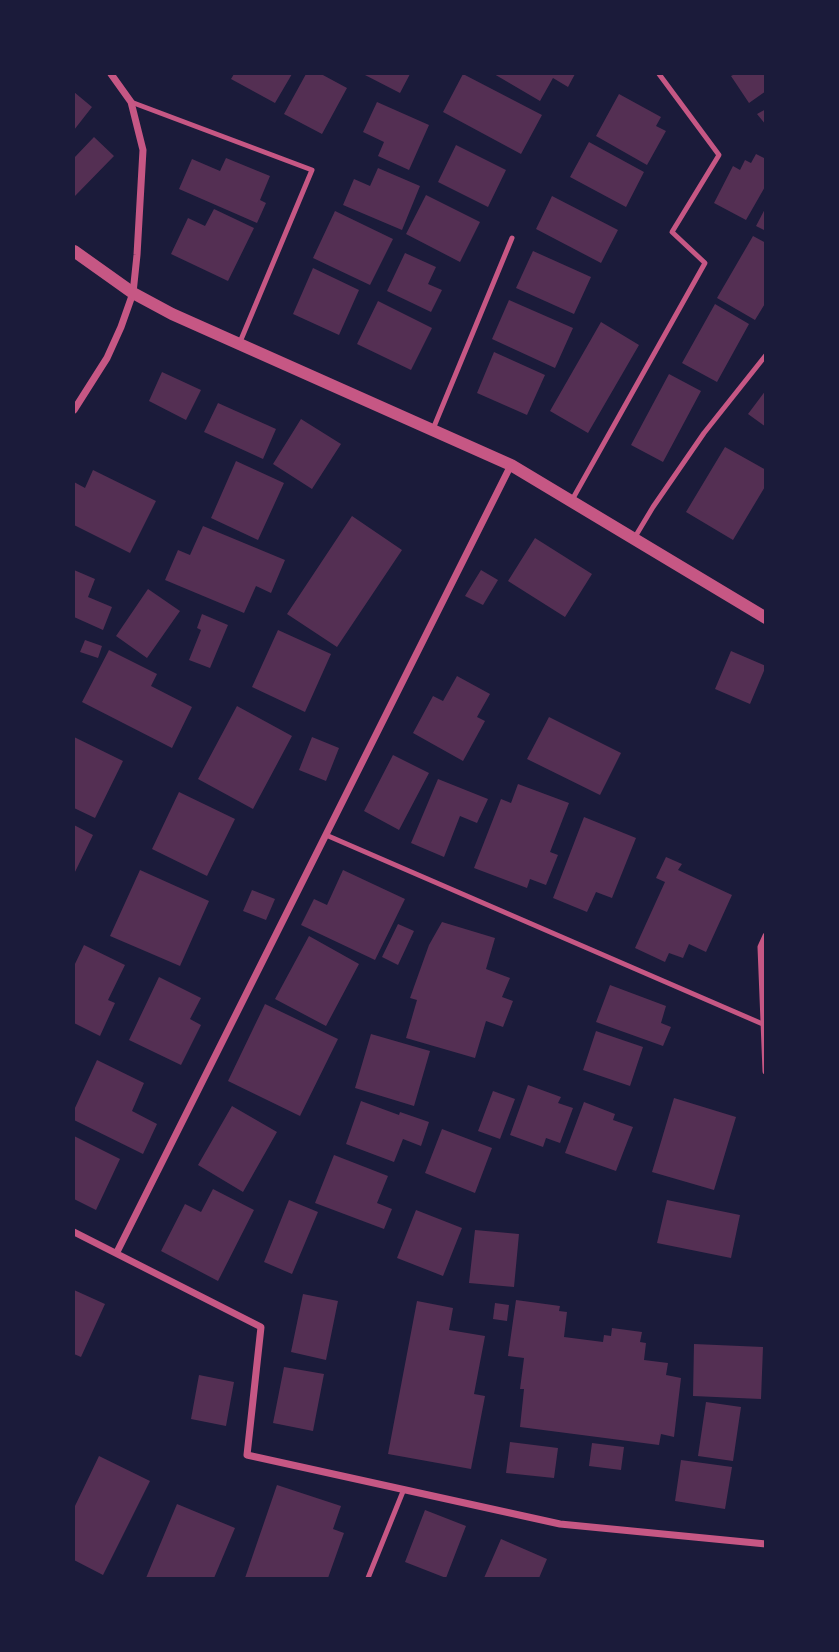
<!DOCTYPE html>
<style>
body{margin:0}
#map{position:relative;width:839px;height:1652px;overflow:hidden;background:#1b1b3a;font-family:Barlow,sans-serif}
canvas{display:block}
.frame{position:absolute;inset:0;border:75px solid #1b1b3a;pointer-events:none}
</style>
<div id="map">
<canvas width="839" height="1652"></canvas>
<div class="frame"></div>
</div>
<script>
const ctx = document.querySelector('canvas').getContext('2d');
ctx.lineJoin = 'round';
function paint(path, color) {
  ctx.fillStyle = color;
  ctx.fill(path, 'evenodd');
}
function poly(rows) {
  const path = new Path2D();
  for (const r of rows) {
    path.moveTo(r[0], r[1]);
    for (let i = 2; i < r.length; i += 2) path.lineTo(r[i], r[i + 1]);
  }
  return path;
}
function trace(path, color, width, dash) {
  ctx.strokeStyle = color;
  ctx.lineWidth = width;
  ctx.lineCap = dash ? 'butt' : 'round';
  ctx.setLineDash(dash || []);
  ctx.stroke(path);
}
paint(poly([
 [234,74,292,74,275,103,231,79],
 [306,74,321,74,347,88,322,134,284,114],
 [363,74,410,74,400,93],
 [463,74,542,115,521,154,443,112],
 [494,74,575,74,568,87,553,78,540,101],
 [735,74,766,74,766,91,749,103,731,76],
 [74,92,92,107,74,130],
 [619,94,661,117,656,126,666,131,647,165,596,136],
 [377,102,429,125,409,170,378,156,384,142,363,132],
 [766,109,766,125,757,114],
 [94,137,114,156,74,197,74,158],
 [589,142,644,172,626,207,570,177],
 [456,145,506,170,488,207,438,182],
 [756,154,766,159,766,185,746,220,714,203,733,166,740,170,745,160,751,163],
 [226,158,270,176,260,200,266,203,257,223,179,189,192,159,220,171],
 [378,168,420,186,402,230,343,205,354,179,370,186],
 [426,195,480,222,460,262,406,234],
 [552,196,618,230,601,263,536,229],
 [766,207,766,231,756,226],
 [214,209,254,228,228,281,171,254,188,218,205,226],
 [335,211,393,239,370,285,313,258],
 [753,236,766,243,766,302,755,320,717,298],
 [533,251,591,277,574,314,516,288],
 [405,253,436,267,428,284,442,290,431,312,387,291],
 [313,268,359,290,339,335,293,314],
 [509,300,573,328,555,368,492,339],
 [378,301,432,328,411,370,357,344],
 [715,304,749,324,717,382,682,363],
 [601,322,639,345,588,433,550,411],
 [494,352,545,375,527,415,477,393],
 [162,372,201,390,186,420,149,401],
 [669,374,701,391,663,462,631,445],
 [766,390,766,427,748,414],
 [218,403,276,429,263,459,204,432],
 [301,419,341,444,312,489,273,464],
 [725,447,766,470,766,485,733,540,686,512],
 [236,461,284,483,258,540,211,518],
 [93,470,156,501,130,553,74,525,74,482,85,488],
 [352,516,402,550,337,647,287,614],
 [203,526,285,560,271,593,256,586,244,613,165,580,178,550,190,555],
 [535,538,592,574,565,617,508,581],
 [74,570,95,579,88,597,112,607,103,630,74,617],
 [481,570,498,580,483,605,465,596],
 [148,589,180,611,147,658,116,636],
 [202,614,228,625,210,668,189,660,201,630,197,628],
 [278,630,331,654,305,712,252,687],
 [85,640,102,646,98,658,80,652],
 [109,650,157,674,151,686,192,707,172,748,82,702],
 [731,651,766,666,750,704,715,689],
 [457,676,490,694,477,717,485,721,463,761,413,733,433,696,443,701],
 [237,706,292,736,253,809,198,779],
 [549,717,621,753,600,795,527,759],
 [74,737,123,761,95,818,74,808],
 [312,737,339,748,326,781,299,770],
 [393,755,429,773,399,830,364,811],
 [438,779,488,799,477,823,460,816,444,857,411,843],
 [518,784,569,803,550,852,558,855,546,885,530,879,527,888,474,868,501,799,511,803],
 [179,792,235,819,207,876,152,849],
 [584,817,636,838,612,898,596,892,587,912,553,898],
 [74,825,93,835,74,874],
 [666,857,682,864,678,870,732,895,706,952,689,944,683,958,669,953,665,962,635,948,665,882,656,878],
 [140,870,209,901,180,966,110,936],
 [343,870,405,899,375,960,301,925,314,899,327,905],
 [252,890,275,899,266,920,243,911],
 [442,922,495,938,486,969,510,978,502,997,513,1001,503,1027,486,1021,475,1058,406,1038,417,1000,410,998,429,945],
 [398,924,414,931,398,965,382,957],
 [309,936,359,964,326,1026,275,999],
 [84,945,125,965,108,1000,115,1003,100,1036,74,1023,74,966],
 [159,977,201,998,190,1019,201,1025,181,1065,129,1040],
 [610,985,666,1006,661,1023,671,1027,663,1046,596,1022],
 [265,1004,338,1039,300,1116,228,1081],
 [596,1031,643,1047,630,1086,583,1070],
 [371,1034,430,1051,414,1106,355,1088],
 [97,1060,144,1083,132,1111,157,1124,143,1154,74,1120,74,1110],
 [528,1085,561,1097,558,1103,573,1108,560,1143,546,1138,543,1147,510,1135],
 [493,1091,515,1099,500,1139,478,1131],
 [674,1098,736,1117,714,1190,652,1172],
 [361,1101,399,1115,400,1112,429,1122,421,1146,403,1139,394,1162,346,1144],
 [584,1102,615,1114,613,1120,633,1127,616,1171,565,1153],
 [232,1106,277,1132,243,1192,198,1165],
 [442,1129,492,1148,475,1193,425,1173],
 [74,1136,120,1159,96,1210,74,1199],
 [334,1155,388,1176,377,1203,392,1209,384,1229,315,1203],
 [213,1189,254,1210,218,1281,161,1251,185,1204,201,1212],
 [289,1200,318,1212,292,1274,264,1262],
 [667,1200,740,1215,731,1258,657,1243],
 [416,1210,462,1228,443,1276,397,1258],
 [475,1230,519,1234,514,1287,469,1283],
 [74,1290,105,1304,81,1357,74,1354],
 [303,1294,338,1301,326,1360,291,1352],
 [516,1300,560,1306,559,1311,567,1312,564,1337,603,1342,604,1335,611,1336,612,1328,642,1332,640,1342,646,1343,644,1360,668,1363,666,1375,681,1378,674,1437,661,1434,659,1445,520,1427,524,1389,520,1389,524,1358,508,1356],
 [417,1301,453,1308,449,1330,485,1336,474,1394,485,1396,471,1469,388,1454],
 [495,1303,509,1305,507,1321,493,1319],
 [694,1344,763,1347,761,1399,693,1396],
 [284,1367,324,1374,313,1431,273,1423],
 [199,1375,234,1382,226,1426,191,1419],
 [706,1402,741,1407,733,1461,698,1456],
 [510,1442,558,1448,554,1478,506,1473],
 [592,1443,624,1447,621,1470,589,1466],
 [99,1456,150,1481,103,1575,74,1560,74,1508],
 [681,1460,732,1467,725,1509,675,1501],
 [277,1485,341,1506,333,1529,344,1533,328,1578,245,1578],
 [177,1504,235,1528,214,1578,146,1578],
 [425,1510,466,1526,446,1578,405,1562],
 [501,1539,547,1559,539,1578,484,1578]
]), '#542f53');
trace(poly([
 [131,102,312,170,240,342],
 [433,429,512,238],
 [572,500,705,263,672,232,719,155,659,74],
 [635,537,653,507,704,433,766,355],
 [326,835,765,1025],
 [368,1578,404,1489]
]), '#c65784', 5);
trace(poly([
 [74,410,107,358,121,327,133,293,137,255,143,150,131,102,111,74],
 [766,936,761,947,766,1071],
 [74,1232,261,1327,247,1455,560,1524,766,1544],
 [117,1252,511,465]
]), '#c65784', 7);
trace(poly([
 [74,251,133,293,172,314,511,465,766,618]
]), '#c65784', 12);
</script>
